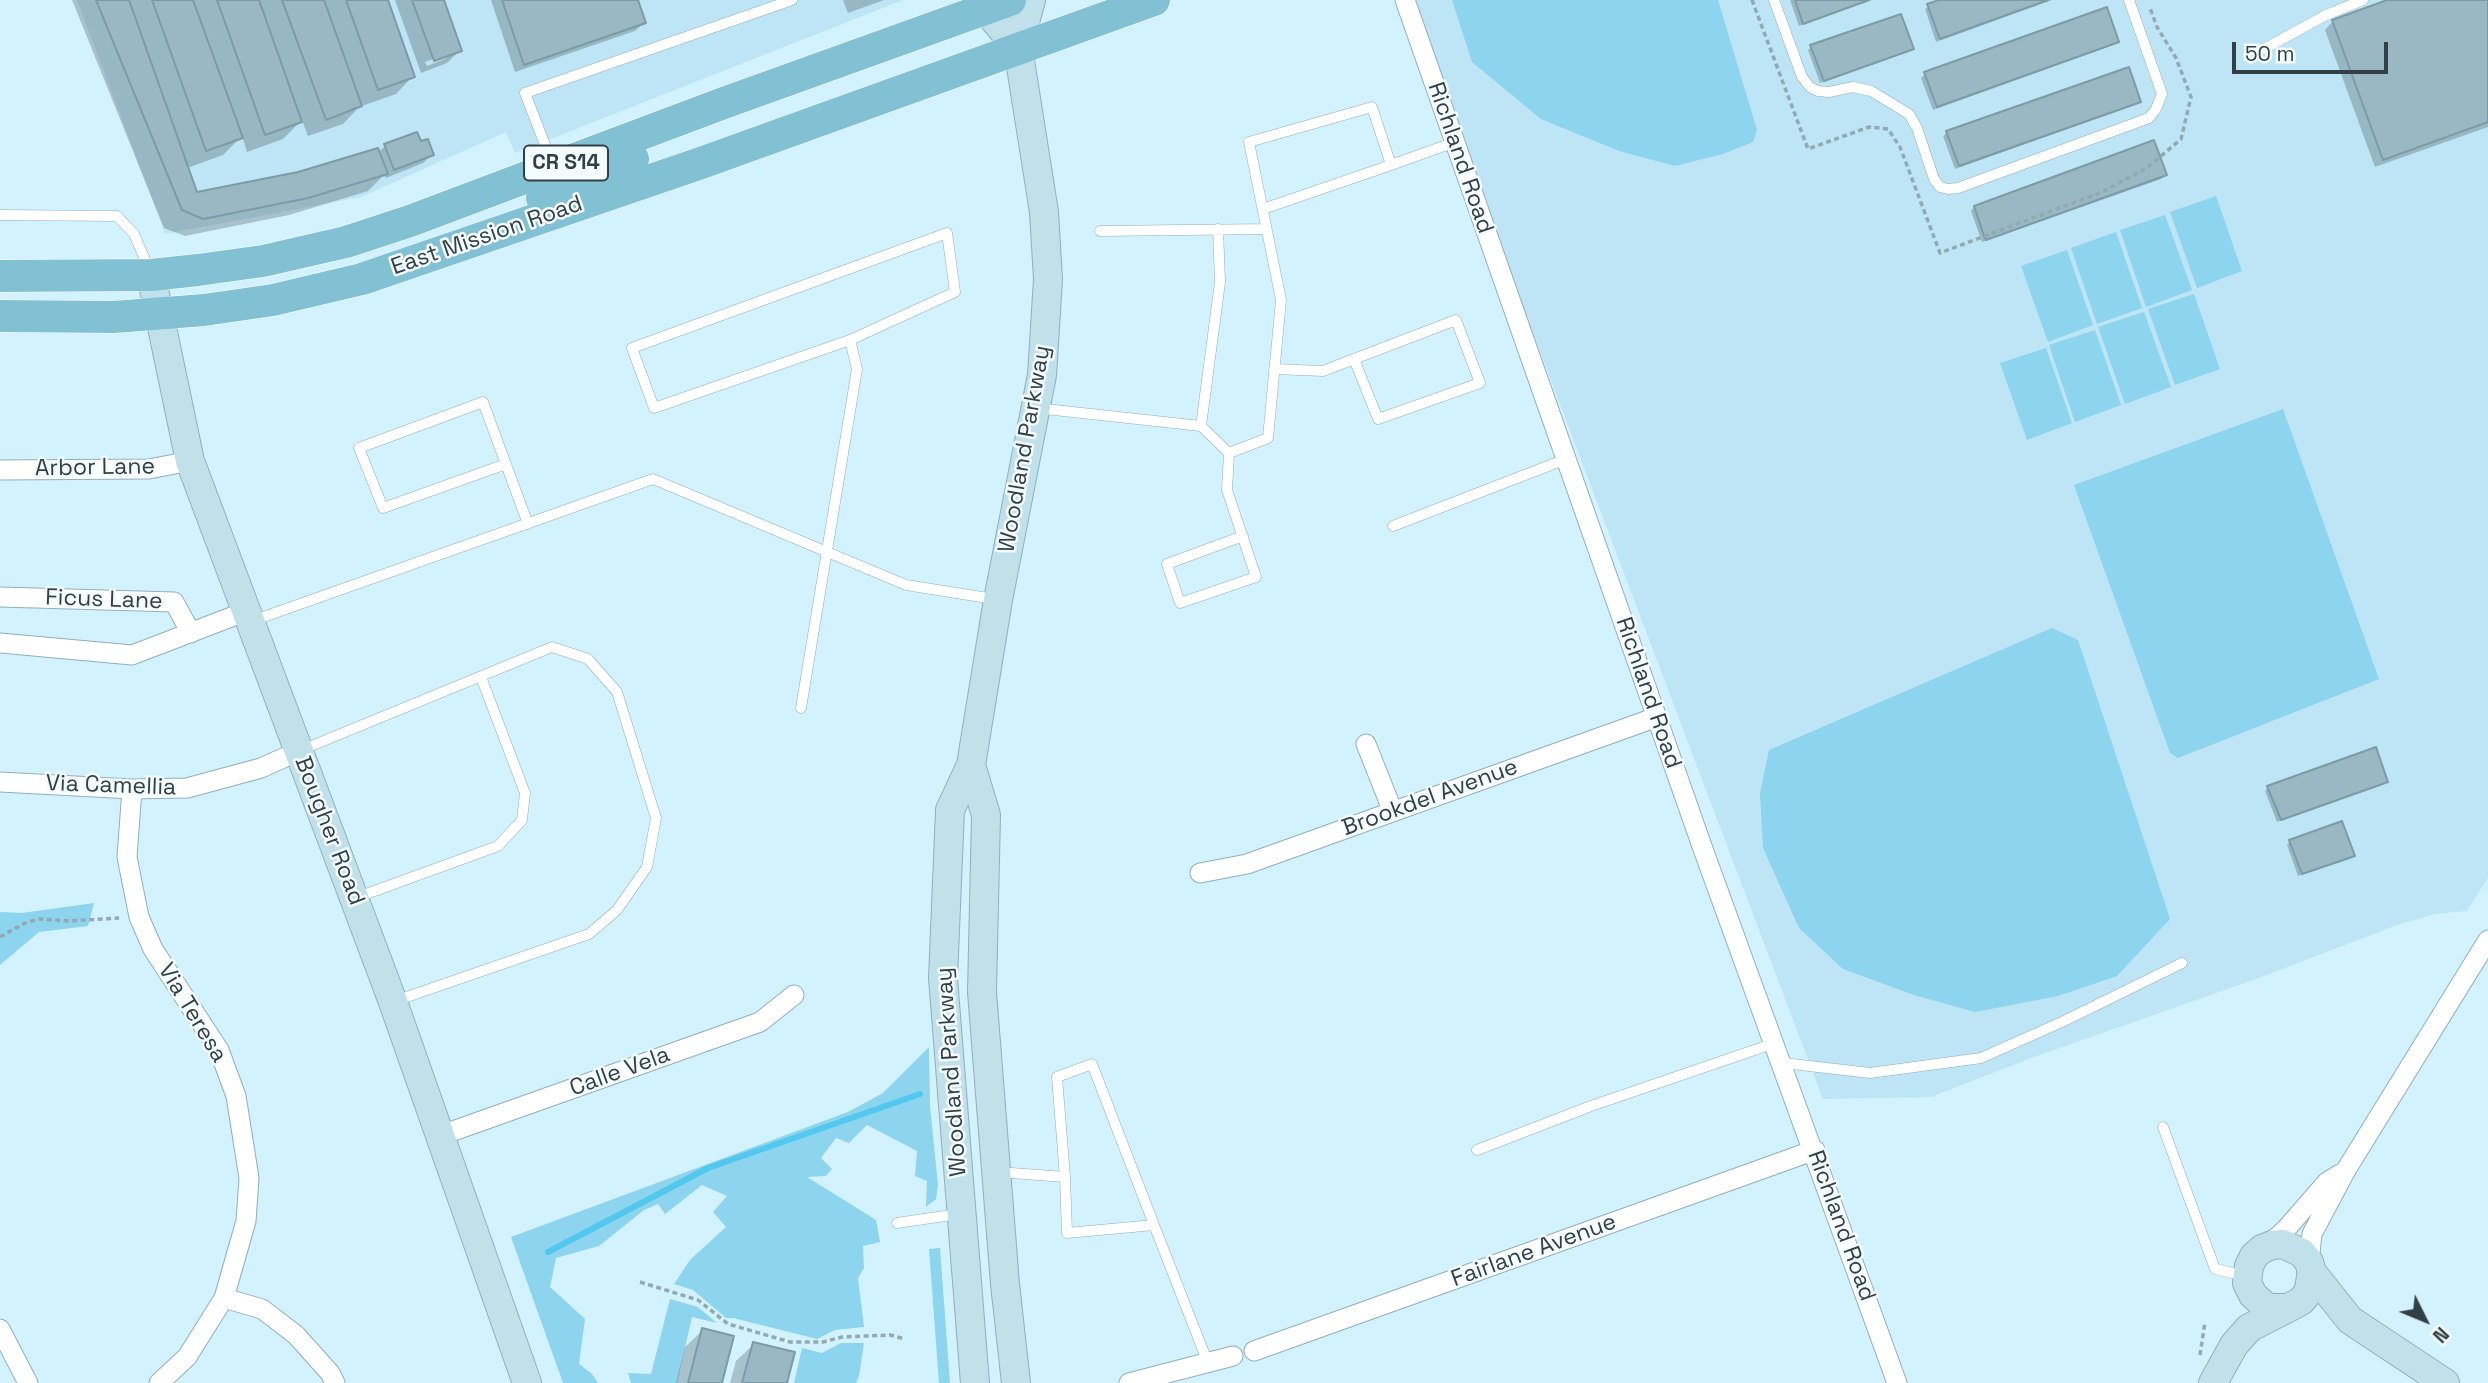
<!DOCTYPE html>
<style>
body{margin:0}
#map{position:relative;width:2488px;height:1383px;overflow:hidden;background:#d2f2ff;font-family:"Space Grotesk",sans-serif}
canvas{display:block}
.north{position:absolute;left:2390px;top:1285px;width:70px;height:70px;-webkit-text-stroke:5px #f4fbfd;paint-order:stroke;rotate:133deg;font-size:19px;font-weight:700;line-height:28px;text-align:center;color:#323f44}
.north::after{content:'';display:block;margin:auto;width:24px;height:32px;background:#323f44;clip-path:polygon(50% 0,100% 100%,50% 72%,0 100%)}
.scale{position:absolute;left:2232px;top:42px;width:156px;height:32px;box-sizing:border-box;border:4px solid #323f44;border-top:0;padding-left:9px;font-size:21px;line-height:24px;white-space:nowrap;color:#323f44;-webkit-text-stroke:5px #f4fbfd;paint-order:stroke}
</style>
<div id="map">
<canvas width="2488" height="1383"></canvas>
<div class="north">N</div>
<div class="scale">50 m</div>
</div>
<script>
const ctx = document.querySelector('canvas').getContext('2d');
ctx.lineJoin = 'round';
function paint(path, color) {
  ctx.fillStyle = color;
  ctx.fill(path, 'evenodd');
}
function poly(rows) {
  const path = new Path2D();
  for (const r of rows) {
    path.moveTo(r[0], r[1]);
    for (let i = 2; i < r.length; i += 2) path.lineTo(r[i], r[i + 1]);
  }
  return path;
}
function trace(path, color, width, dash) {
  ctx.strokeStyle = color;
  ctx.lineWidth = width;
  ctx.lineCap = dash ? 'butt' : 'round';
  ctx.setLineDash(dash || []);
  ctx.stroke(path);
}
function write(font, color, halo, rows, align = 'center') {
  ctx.font = font + ' "Space Grotesk",sans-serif';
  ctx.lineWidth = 5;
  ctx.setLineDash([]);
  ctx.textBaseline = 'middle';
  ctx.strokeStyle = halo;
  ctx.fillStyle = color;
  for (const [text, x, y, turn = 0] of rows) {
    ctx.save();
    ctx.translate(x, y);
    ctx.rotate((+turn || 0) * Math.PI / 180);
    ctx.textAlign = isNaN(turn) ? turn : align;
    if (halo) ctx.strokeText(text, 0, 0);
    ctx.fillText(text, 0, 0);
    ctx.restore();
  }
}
paint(poly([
 [77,0,903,0,515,153,506,132,361,197,165,234],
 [1407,0,2488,0,2488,877,2467,911,2435,914,2397,925,2256,979,2031,1058,1931,1097,1823,1099]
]), '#bde5f5');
paint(poly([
 [1452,0,1718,0,1757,130,1753,142,1723,154,1675,166,1619,151,1541,119,1472,62],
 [2216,196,2242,271,2197,288,2170,212],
 [2165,215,2192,290,2146,307,2120,230],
 [2116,232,2142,308,2097,324,2071,248],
 [2067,250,2093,325,2048,342,2021,266],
 [2194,294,2220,369,2175,385,2148,309],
 [2144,312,2171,387,2125,404,2098,327],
 [2095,330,2121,405,2075,422,2049,345],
 [2046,348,2072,423,2027,440,2000,363],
 [2283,409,2379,679,2178,758,2170,753,2074,485],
 [2052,628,2078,640,2170,919,2117,976,2058,996,1975,1012,1914,995,1843,969,1799,928,1763,848,1760,793,1769,750],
 [94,903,88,926,39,932,0,965,0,912,22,913],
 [929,1047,930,1106,938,1185,936,1199,926,1207,927,1181,915,1176,917,1151,867,1125,849,1143,836,1138,821,1158,832,1169,826,1176,807,1177,876,1220,880,1242,863,1246,864,1268,858,1278,864,1327,835,1330,817,1339,733,1318,726,1318,693,1290,674,1284,690,1260,726,1227,713,1212,727,1196,702,1185,665,1214,658,1204,644,1210,599,1246,556,1258,550,1287,585,1319,579,1364,592,1374,598,1383,563,1383,511,1237,848,1112,883,1093],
 [940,1248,950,1383,939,1383,929,1249],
 [670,1299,698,1307,717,1323,692,1317,677,1383,631,1383,628,1373,651,1374],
 [841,1343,864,1343,859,1376,856,1383,794,1383,802,1348,822,1353]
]), '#8dd4ee');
paint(poly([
 [72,0,386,0,413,76,396,94,359,107,343,124,308,136,302,120,283,139,247,152,242,136,223,155,187,168,196,194,298,174,378,153,385,146,419,144,432,155,423,163,386,178,384,175,368,191,289,215,185,236,164,228],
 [395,0,442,0,460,50,447,63,421,73],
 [447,54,447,58,427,66,425,62],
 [491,0,636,0,644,23,635,31,515,72],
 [843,0,884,0,848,13],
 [1790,0,1872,0,1799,26],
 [1944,0,2052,0,1936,42,1925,9],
 [2392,0,2488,0,2488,127,2375,167,2325,30,2333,21],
 [2117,41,2113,45,1933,110,1921,78,1925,74],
 [1811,47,1912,48,1908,52,1820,83,1808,50],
 [2139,102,2135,105,1955,169,1943,136,1947,133],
 [2165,175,2161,179,1982,242,1971,211,1974,207],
 [2386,781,2382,785,2277,822,2265,791,2268,787],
 [2290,841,2353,855,2349,859,2298,876,2287,845],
 [703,1330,720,1383,676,1383,685,1347],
 [754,1344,785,1383,730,1383,736,1361]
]), '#0003');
trace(poly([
 [548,1252,708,1168,920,1094]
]), '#52c8ee', 6);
const building = poly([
 [96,0,129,0,197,192,298,172,378,148,388,174,308,198,203,219,182,210,96,0],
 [152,0,193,0,243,138,206,151,152,0],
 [217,0,259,0,302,122,265,135,217,0],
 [282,0,324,0,362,106,326,120,282,0],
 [346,0,388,0,415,77,378,90,346,0],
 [412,0,444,0,462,51,434,61,412,0],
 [502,0,638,0,646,23,524,65,502,0],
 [1795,0,1869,0,1803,24,1795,0],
 [1939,0,2048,0,1940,39,1927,4,1939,0],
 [2387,0,2488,0,2488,122,2383,160,2332,20,2387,0],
 [2107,7,2119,42,1937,107,1924,72,2107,7],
 [1901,14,1914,49,1824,81,1810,45,1901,14],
 [2129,67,2141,102,1959,166,1946,131,2129,67],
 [417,132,421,141,428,139,434,155,394,170,384,144,417,132],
 [2154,140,2167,175,1986,240,1984,236,1974,206,2154,140],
 [2376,747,2388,782,2281,820,2267,786,2376,747],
 [2342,821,2355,856,2302,874,2289,840,2342,821],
 [702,1328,734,1336,722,1383,688,1383,702,1328],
 [753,1342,795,1352,787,1383,742,1383,753,1342]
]);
paint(building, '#99b8c4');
trace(building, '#7d9ba7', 2);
const lane = poly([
 [1774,0,1802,77,1810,87,1818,91,1829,92,1853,87,1871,91,1909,114,1917,128,1934,179,1940,187,1948,189,1958,188,2149,118,2156,109,2162,94,2129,0],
 [2264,49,2326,15,2363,0],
 [552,163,525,93,792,0],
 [1391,165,1455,142],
 [0,215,117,216,134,234,150,271],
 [1100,231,1266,229],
 [1274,369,1323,371,1354,359,1456,320,1480,383,1378,419,1354,359],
 [1036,408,1201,426,1229,453,1227,490,1256,577,1180,603,1167,564,1243,536],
 [1201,426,1220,282,1218,229],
 [1229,453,1268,438,1281,300,1249,142,1372,107,1391,165,1263,209],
 [506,464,383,508,359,448,483,402,528,524],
 [1393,526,1566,459],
 [252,621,653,479,906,585,994,599],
 [801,708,857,369,850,340,955,292,947,233,632,348,654,408,850,340],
 [299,751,552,647,588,659,617,692,656,818,647,867,617,910,589,934,395,1001],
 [358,897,498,846,522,820,525,793,481,677],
 [1783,1063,1870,1073,1981,1058,2064,1021,2182,963],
 [2163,1127,2215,1269,2246,1276],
 [1477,1150,1591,1106,1775,1043],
 [998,1172,1065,1177,1067,1233,1154,1225,1208,1363],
 [1065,1177,1057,1077,1092,1064,1154,1225],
 [897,1223,958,1214]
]);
const street = poly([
 [1405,0,1703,849,1897,1383],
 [0,470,149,469,190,461],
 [0,597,174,602,191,633],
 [0,643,132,655,247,611],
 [1366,744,1393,812],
 [0,782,132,789,187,788,261,768,299,751],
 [132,789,127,857,139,917,153,949,219,1050,236,1096,249,1178,246,1221,224,1298,187,1357,159,1383],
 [1200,873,1247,864,1657,717],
 [439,1136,760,1022,794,995],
 [2267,1246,2286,1229,2327,1182,2340,1174],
 [2309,1262,2312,1234,2346,1170,2488,940],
 [224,1298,262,1309,296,1335,330,1373,335,1383],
 [0,1329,28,1383],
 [1254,1351,1815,1150],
 [1129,1383,1233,1356]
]);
const secondary = poly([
 [983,0,985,9,1018,48],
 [151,275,190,461,393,1002,527,1383],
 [971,765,986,815,982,992,1005,1284,1016,1383],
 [2311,1271,2350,1320,2445,1383],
 [975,1383,943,978,950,810,971,765,998,600,1042,375,1048,279,1044,212,1018,48,1031,0],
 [2213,1383,2234,1345,2249,1328,2292,1306,2301,1301,2308,1293,2312,1272,2309,1262,2302,1253,2283,1244,2272,1245,2262,1249,2254,1256,2249,1266,2247,1283,2253,1295,2264,1305,2271,1308,2287,1308]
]);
const primary = poly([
 [542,198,633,159],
 [0,276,151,275,198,270,263,261,346,242,410,221,721,104,1010,0],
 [0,316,114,317,204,310,273,300,362,279,701,163,1154,0]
]);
trace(lane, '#91afbb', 11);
trace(street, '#91afbb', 21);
trace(secondary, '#91afbb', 30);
trace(primary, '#fff', 33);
trace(poly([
 [1752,0,1808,149,1869,127,1888,129,1900,147,1940,253,2102,192,2147,168,2181,139,2191,97,2176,58,2157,27,2150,8],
 [0,937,23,924,38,919,70,921,119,918],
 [640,1282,698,1300,728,1324,790,1342,823,1342,842,1337,890,1335,905,1339],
 [2200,1355,2205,1322]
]), '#91a9b3', 3.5, [5, 3.5]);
trace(lane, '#fff', 10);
trace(street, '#fff', 19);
trace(secondary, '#c0e0ea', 28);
trace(primary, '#82c1d4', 32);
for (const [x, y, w] of [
 [566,163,84]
]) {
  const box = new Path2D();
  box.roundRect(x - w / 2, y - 17.5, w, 35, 5);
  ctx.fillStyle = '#f4fbfd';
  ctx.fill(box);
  trace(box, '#323f44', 2);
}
write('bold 21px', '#323f44', null, [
 ["CR S14",566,163]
]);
write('23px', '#323f44', '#f4fbfd', [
 ["Richland Road",1460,158,71],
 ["East Mission Road",487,236,-19],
 ["Woodland Parkway",1025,449,-80],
 ["Arbor Lane",95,468,-1],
 ["Ficus Lane",104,600,2],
 ["Richland Road",1648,693,71],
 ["Via Camellia",111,786,2],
 ["Brookdel Avenue",1430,798,-20],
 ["Bougher Road",329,831,69],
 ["Via Teresa",192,1013,59],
 ["Calle Vela",620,1072,-20],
 ["Woodland Parkway",952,1072,-94],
 ["Richland Road",1841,1226,70],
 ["Fairlane Avenue",1534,1251,-20]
]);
</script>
